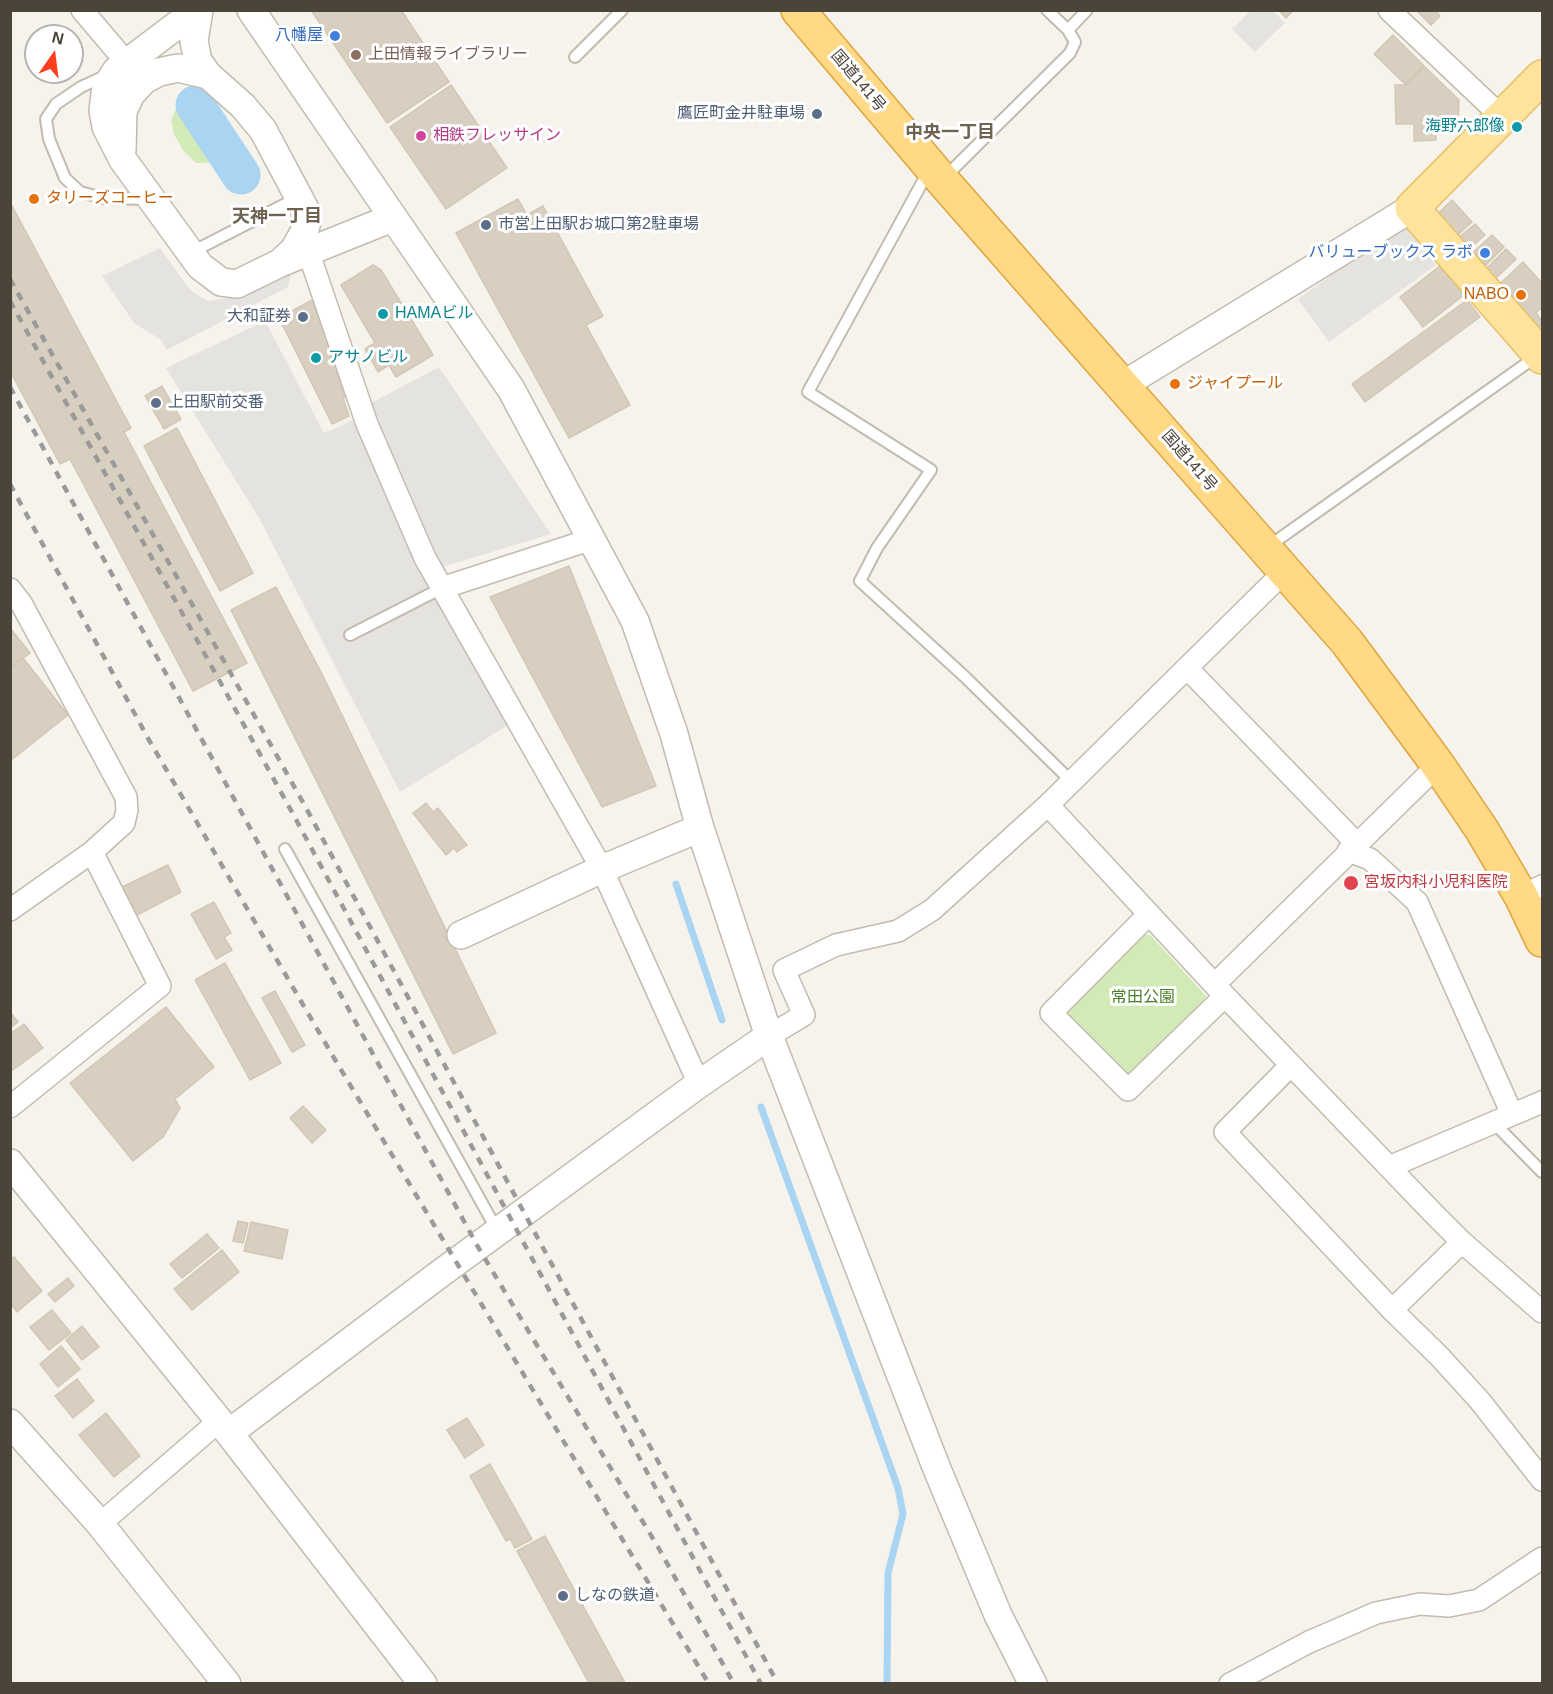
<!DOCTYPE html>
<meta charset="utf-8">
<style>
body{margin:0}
#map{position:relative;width:1553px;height:1694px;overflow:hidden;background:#f6f3ec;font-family:Helvetica,sans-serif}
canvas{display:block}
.frame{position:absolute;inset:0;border:12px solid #4b4439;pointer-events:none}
.north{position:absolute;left:24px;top:24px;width:60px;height:60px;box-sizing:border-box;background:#fff;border:2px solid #b7b4b0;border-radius:50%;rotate:14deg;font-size:16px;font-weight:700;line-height:24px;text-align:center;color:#4b4439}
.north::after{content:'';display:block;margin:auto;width:21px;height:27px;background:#fc3f1d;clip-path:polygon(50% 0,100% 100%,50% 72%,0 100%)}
</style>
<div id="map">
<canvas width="1553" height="1694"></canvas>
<div class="frame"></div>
<div class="north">N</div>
</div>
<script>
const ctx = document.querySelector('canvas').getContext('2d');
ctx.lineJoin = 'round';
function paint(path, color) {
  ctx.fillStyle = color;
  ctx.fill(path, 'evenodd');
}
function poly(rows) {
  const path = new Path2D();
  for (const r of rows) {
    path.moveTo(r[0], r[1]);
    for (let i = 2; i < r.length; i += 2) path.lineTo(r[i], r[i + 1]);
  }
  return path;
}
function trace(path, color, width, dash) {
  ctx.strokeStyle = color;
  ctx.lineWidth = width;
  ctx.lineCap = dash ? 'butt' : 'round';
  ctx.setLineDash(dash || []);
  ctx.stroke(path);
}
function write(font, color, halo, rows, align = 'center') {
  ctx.font = font + ' Helvetica,"Noto Sans JP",sans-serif';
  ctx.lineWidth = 6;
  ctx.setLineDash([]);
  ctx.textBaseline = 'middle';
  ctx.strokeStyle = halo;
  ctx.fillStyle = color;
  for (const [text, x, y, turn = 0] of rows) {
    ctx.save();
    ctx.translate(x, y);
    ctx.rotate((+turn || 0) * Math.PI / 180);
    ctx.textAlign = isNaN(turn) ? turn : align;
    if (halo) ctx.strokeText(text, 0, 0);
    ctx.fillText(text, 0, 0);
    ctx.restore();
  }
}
paint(poly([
 [190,105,209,106,224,118,237,135,239,153,225,162,196,163,183,150,174,134,171,120,175,111],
 [1138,935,1150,935,1206,996,1204,1004,1132,1075,1122,1075,1066,1016,1067,1006]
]), '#d2eab5');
paint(poly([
 [1251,11,1273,11,1285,23,1255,52,1232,29],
 [1405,223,1436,265,1329,342,1298,299],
 [160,248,189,289,207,301,228,298,292,270,288,287,167,350,160,339,134,323,102,276],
 [265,321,324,433,354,420,451,625,510,724,400,792,259,518,166,368],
 [439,367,551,534,442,567,371,403]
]), '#e5e3e0');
trace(poly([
 [676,884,722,1020],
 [761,1107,898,1488,903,1514,888,1573,887,1684]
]), '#a9d4f2', 7);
trace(poly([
 [195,105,241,175]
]), '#a9d4f2', 39);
const building = poly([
 [311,10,401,10,449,82,387,123,311,10],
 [1279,10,1294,10,1286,18,1279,10],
 [1420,10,1435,10,1440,16,1431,25,1418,12,1420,10],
 [1393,35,1424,66,1405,84,1374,54,1393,35],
 [1424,66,1459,100,1458,120,1436,119,1436,140,1414,141,1414,124,1396,124,1395,85,1406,85,1424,66],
 [451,85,507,168,446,209,390,127,451,85],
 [518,199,527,215,543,206,603,316,586,325,630,405,569,438,456,233,518,199],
 [1452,200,1472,222,1450,242,1430,221,1452,200],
 [10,202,131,428,124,432,247,663,193,691,70,459,60,464,10,371,10,202],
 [1475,224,1485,235,1461,256,1451,244,1475,224],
 [1492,235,1504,247,1479,272,1466,259,1492,235],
 [1506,249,1516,259,1492,282,1483,272,1506,249],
 [1523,262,1542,283,1542,307,1536,313,1542,321,1542,341,1491,292,1523,262],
 [373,265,381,270,433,355,396,377,389,365,378,372,365,349,375,343,341,285,373,265],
 [1441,265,1464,295,1423,327,1400,297,1441,265],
 [314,299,347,397,343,398,349,416,332,424,279,318,314,299],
 [1467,300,1480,317,1365,402,1352,384,1467,300],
 [162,386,181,419,164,429,145,396,162,386],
 [177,428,253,573,220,591,144,446,177,428],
 [569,566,656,786,602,807,490,597,569,566],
 [276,587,323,676,496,1033,453,1054,231,610,276,587],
 [10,628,30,653,10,668,10,628],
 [23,658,68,715,10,761,10,668,23,658],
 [426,803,433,812,438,808,467,845,457,852,454,848,446,855,413,813,426,803],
 [168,865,181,892,137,915,122,887,168,865],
 [214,902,231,933,224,937,232,950,216,959,191,914,214,902],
 [225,963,281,1063,250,1080,195,980,225,963],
 [275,991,305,1045,292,1052,262,998,275,991],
 [166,1007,214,1067,175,1099,180,1108,163,1137,133,1161,70,1083,166,1007],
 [10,1012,18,1022,10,1028,10,1012],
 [24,1024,43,1048,10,1072,10,1034,24,1024],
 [303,1106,326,1130,312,1143,290,1118,303,1106],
 [238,1221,248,1223,243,1243,233,1241,238,1221],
 [251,1222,288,1230,282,1259,244,1251,251,1222],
 [207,1234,219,1248,182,1278,170,1264,207,1234],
 [222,1250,239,1272,192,1310,174,1289,222,1250],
 [14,1257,42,1291,17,1312,10,1303,10,1260,14,1257],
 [68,1278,74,1286,55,1302,48,1294,68,1278],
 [52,1310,71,1333,49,1350,30,1327,52,1310],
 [82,1326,99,1347,82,1360,66,1340,82,1326],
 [61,1346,80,1369,58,1387,40,1364,61,1346],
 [77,1379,94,1401,73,1418,55,1396,77,1379],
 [106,1413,140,1456,114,1477,79,1435,106,1413],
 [467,1418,484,1445,465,1458,447,1430,467,1418],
 [490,1464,532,1539,515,1548,510,1539,506,1541,470,1476,490,1464],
 [545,1536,617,1668,625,1683,589,1683,517,1551,545,1536]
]);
paint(building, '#d8cfc1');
trace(building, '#d3c7b4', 1.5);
const service = poly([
 [1047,10,1068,30],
 [575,57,622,10],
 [107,75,81,87,56,104,46,119,49,139,65,178,80,192,103,198,149,199],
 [929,170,808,392,931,470,877,548,860,581,964,676,1071,781],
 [944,178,1070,53,1075,42,1068,30,1087,10],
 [190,253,299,197],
 [1269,546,1537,356],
 [350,635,442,588],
 [285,849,498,1232],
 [1493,1122,1542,1172]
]);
const minor = poly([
 [82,10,127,63],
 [1389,10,1502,117],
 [308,251,367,424,425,558,602,869,699,1084],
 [442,588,592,539],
 [10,589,21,603,126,797,127,810,124,823,92,852,160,986,10,1107],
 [1187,668,1357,844],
 [1048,805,1225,996,1433,1213,1462,1242,1542,1312],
 [1348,851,1370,859,1417,902,1512,1114],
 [1521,896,1542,886],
 [10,910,92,852],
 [1149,914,1051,1013,1128,1090,1225,996],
 [1215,984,1438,765],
 [769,1036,804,1015,784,970,836,945,898,931,932,910,1048,805,1285,571],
 [1291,1065,1225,1132,1392,1310,1440,1357,1480,1401,1542,1480],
 [1389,1167,1542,1102],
 [1392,1310,1462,1242],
 [100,1524,219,1421],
 [1230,1684,1309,1642,1376,1613,1420,1604,1449,1606,1479,1600,1542,1558]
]);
const tertiary = poly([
 [197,10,116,71,106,87,103,110,106,127,123,160,200,266,221,282,237,284,280,263,392,218],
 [199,10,194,41,198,61,208,75,243,106,263,130,304,207,307,222,304,232,294,250,281,262],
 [251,10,511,389,635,621,674,734,700,828,769,1036,937,1469,998,1615,1033,1684],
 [122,150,123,111,131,94,144,80,159,72,178,68,208,75],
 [1123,385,1412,208],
 [461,935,602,869,700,828],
 [10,1163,229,1433,423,1684],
 [10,1423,100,1524,227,1684],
 [229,1433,441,1273,699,1084,769,1036]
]);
const primary = poly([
 [1542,77,1412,208,1542,357]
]);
const trunk = poly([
 [798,10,942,180,1347,642,1438,765,1482,830,1521,896,1542,940]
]);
trace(service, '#c2bbae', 14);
trace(minor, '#c2bbae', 24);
trace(tertiary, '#c2bbae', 30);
trace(primary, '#e6c16a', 36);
trace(trunk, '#e0a43c', 36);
trace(service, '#fff', 10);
trace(minor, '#fff', 21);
trace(tertiary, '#fff', 27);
trace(primary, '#ffe39c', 33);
trace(trunk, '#ffd985', 33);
trace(poly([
 [10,279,305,806,778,1684],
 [10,301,293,814,761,1684],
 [10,387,478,1247,658,1547,734,1684],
 [10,484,149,740,334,1058,709,1684]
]), '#9a9a9a', 4.5, [8, 8]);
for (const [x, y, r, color] of [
 [335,36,6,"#3f7fe0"],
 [356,55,6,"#8d6e63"],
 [817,114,6,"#5c6f8a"],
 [1517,127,6,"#0f9aa8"],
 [421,136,6,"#d1479c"],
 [34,199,6,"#e8710a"],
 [486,225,6,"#5c6f8a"],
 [1485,253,6,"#3f7fe0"],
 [1521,295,6,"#e8710a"],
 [383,314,6,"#0f9aa8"],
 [303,317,6,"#5c6f8a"],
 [316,358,6,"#0f9aa8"],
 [1175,384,6,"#e8710a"],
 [156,403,6,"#5c6f8a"],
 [1351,883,8,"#e0444e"],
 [563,1596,6,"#5c6f8a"]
]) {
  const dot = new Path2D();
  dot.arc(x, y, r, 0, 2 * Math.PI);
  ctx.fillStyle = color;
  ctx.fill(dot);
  trace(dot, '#fff', 2);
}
write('16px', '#366cbe', '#fff', [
 ["八幡屋",323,36],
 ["バリューブックス ラボ",1473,253]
], 'right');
write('16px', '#785e54', '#fff', [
 ["上田情報ライブラリー",368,55]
], 'left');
write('16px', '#4b4439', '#fff', [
 ["国道141号",858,81,50],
 ["国道141号",1189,461,49]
]);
write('16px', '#4e5e75', '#fff', [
 ["鷹匠町金井駐車場",805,114,"right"],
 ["市営上田駅お城口第2駐車場",498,225],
 ["大和証券",291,317,"right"],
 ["上田駅前交番",168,403],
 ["しなの鉄道",575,1596]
], 'left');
write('16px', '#0d838f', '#fff', [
 ["海野六郎像",1505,127,"right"],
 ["HAMAビル",395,314],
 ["アサノビル",328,358]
], 'left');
write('16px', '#b23c85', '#fff', [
 ["相鉄フレッサイン",433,136]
], 'left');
write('16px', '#c56008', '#fff', [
 ["タリーズコーヒー",46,199],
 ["NABO",1509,295,"right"],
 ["ジャイプール",1187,384]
], 'left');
write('16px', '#be3a42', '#fff', [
 ["宮坂内科小児科医院",1364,883]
], 'left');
write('16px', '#4a7f2a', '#fff', [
 ["常田公園",1143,998]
]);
write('bold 18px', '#6e6250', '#fff', [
 ["中央一丁目",950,133],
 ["天神一丁目",277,217]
]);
</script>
